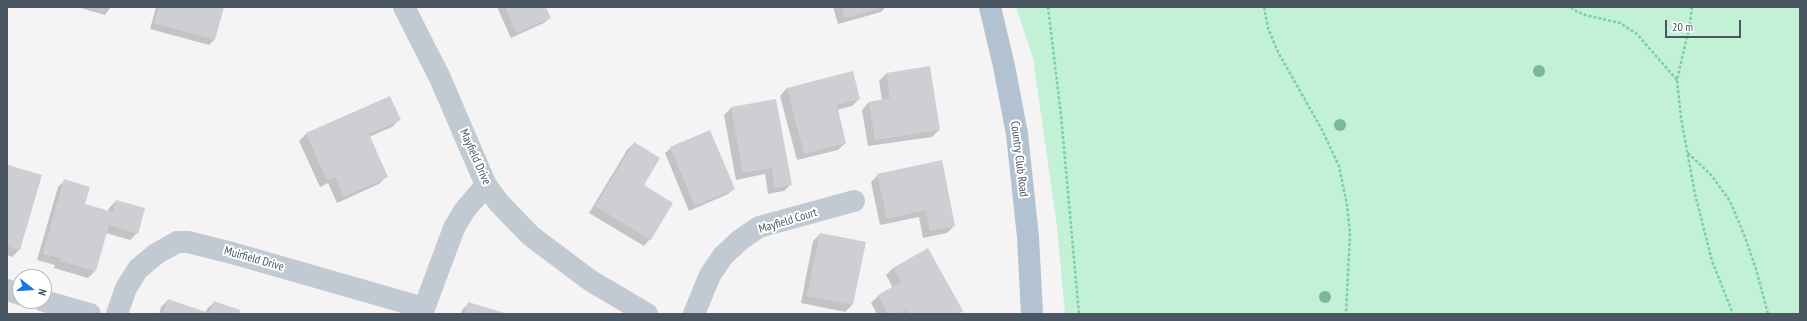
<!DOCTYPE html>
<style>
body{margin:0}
#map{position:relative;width:1807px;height:321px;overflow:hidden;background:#f5f3f3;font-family:"PT Sans Narrow",sans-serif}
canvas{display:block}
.frame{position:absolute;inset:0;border:8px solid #4a5661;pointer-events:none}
.north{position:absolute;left:12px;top:269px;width:40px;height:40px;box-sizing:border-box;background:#fff;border:1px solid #b7bbc0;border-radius:50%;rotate:107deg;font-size:11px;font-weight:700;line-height:16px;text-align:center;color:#4a5661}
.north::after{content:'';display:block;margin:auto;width:14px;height:18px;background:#1a73e8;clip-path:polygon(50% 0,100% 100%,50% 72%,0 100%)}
.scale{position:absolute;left:1665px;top:20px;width:76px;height:18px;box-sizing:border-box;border:2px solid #4a5661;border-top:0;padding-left:5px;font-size:12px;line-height:14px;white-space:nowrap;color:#4a5661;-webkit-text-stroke:3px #fff;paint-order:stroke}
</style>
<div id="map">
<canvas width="1807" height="321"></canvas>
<div class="frame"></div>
<div class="north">N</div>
<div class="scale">20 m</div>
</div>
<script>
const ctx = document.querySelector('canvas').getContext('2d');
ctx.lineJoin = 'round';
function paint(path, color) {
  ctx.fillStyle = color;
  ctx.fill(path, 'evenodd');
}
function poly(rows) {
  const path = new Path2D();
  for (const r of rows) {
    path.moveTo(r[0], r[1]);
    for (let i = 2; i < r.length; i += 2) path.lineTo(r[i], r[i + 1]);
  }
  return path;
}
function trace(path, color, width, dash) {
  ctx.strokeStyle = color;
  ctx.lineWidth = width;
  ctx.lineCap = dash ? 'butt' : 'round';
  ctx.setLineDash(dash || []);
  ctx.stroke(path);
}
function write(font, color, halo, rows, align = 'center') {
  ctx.font = font + ' "PT Sans Narrow",sans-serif';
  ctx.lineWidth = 4;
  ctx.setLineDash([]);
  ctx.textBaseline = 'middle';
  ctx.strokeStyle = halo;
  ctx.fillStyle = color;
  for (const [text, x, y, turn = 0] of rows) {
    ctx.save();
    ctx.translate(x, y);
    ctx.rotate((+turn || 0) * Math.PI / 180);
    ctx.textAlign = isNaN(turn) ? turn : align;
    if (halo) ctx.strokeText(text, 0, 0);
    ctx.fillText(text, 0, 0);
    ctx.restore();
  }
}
paint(poly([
 [1016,7,1800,7,1800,314,1065,314,1057,227,1033,58]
]), '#c3f1d5');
paint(poly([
 [77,7,111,7,105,15],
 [156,7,223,7,214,40,209,45,150,29],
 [497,7,545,7,550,18,544,23,511,38],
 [833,7,886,7,881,12,838,24],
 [886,74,939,130,932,137,868,146,862,110,869,102,882,100,879,81],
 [787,88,859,99,852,106,837,110,845,143,838,150,797,160,780,96],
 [389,97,399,120,392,127,369,137,386,177,379,184,337,203,328,183,320,187,299,141,306,134],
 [731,108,791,184,784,191,768,194,765,174,736,180,724,115],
 [634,143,650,239,644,246,589,213,627,150],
 [671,148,734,189,728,194,689,211,665,153],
 [8,166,41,176,19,250,12,257,7,255],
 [878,175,954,226,947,233,923,238,919,217,880,225,871,182],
 [65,180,84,205,108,212,109,208,116,201,137,233,130,240,106,233,95,271,88,278,54,268,55,265,37,260,58,187],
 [820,234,852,305,845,312,801,303,813,241],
 [893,268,962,311,959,314,877,314,871,303,878,296,893,288,886,275],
 [168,300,205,313,207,309,214,302,238,314,159,314,161,307],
 [469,303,506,314,461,314,462,310]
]), '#0003');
paint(poly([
 [159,7,224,7,215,40,154,23],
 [505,7,546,7,551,18,516,33],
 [842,7,883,7,845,18],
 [930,66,940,130,875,140,869,102,890,98,886,73],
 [853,71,860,99,837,105,846,143,804,154,787,88],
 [390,96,401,120,369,134,388,177,344,197,335,177,327,181,306,133],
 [776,99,792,185,775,188,772,168,743,173,731,107],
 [710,130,735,189,695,206,670,147],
 [634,142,660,158,644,185,673,203,651,240,595,206],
 [942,160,955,226,930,231,926,210,887,219,877,174],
 [8,165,42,175,20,250,7,246],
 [64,179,90,187,85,204,113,212,116,200,145,208,138,234,109,225,96,271,60,261,61,258,43,254],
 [820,233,866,242,853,305,807,296],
 [928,248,963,311,958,314,909,314,906,310,900,314,888,314,878,295,901,282,893,268],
 [168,299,209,313,214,301,240,310,239,314,163,314],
 [468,302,508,314,465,314]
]), '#cdcfd5');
trace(poly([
 [1048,7,1061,115,1079,314],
 [1264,7,1268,28,1278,52,1322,130,1339,166,1347,205,1350,233,1346,314],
 [1571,7,1574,10,1585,15,1620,23,1637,34,1677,80],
 [1692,7,1690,24,1677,80,1681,118,1695,194,1712,261,1733,314],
 [1688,153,1711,175,1730,201,1745,237,1756,269,1768,314]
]), '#7ad0a6', 2.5, [3, 2]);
trace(poly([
 [404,7,440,78,486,185,499,203,531,236,591,281,647,314],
 [7,290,20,294],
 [44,301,90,314],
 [117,314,126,288,138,269,156,254,177,242,188,242,232,253,424,308],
 [422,314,454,228,464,211,486,185],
 [694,314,710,275,723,256,740,240,759,227,854,201]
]), '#c1cad2', 22);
trace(poly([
 [990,7,1004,66,1017,134,1028,237,1032,314]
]), '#b3c2d1', 22);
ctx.fillStyle = '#7bb799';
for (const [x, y] of [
 [1539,71],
 [1340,125],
 [1325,297]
]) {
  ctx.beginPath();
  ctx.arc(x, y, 6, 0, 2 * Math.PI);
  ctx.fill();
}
write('12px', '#4a5661', '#fff', [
 ["Mayfield Drive",475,157,66],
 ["Country Club Road",1019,159,83],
 ["Mayfield Court",788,221,-17],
 ["Muirfield Drive",254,259,16]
]);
</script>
